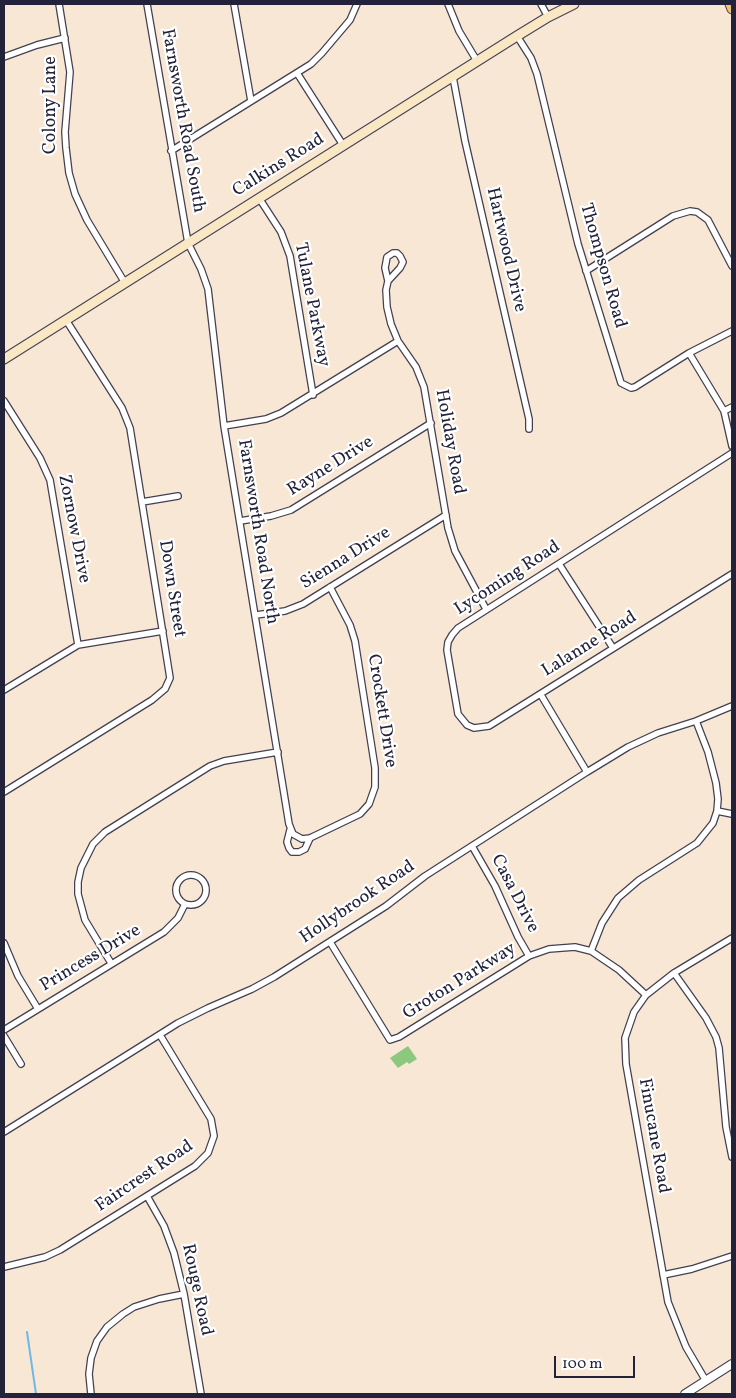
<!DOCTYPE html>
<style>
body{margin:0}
#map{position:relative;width:736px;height:1398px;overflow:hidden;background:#f7e7d4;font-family:Vollkorn,serif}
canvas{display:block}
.frame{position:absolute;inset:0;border:5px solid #22223b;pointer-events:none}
.scale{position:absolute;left:554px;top:1356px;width:81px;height:22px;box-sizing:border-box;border:2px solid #22223b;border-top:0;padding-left:6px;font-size:15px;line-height:18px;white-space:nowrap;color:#22223b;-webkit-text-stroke:4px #fff;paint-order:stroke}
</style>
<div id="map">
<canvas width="736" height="1398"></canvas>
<div class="frame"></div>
<div class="scale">100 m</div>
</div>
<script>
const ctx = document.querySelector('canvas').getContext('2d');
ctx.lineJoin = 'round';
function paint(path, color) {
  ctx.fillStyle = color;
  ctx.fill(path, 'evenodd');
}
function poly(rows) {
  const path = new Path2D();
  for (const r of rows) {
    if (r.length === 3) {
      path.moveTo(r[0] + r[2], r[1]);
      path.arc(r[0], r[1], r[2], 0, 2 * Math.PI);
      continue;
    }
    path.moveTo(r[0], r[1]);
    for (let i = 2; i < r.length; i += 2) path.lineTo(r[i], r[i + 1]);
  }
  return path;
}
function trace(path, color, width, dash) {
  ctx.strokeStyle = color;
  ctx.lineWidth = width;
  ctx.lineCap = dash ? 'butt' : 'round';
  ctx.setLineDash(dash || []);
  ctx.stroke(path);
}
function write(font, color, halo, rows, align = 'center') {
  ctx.font = font + ' Vollkorn,serif';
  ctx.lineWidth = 4.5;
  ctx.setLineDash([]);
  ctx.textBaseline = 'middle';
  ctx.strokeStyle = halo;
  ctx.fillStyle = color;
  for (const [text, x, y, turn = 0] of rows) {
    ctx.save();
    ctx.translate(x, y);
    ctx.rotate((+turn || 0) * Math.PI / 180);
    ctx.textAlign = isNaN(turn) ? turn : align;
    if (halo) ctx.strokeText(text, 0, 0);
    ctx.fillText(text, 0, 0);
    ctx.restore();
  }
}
paint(poly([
 [408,1046,417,1059,409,1064,407,1062,398,1068,390,1058]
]), '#8cc87d');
trace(poly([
 [27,1332,36,1394]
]), '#6eb9e7', 2);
const minor = poly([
 [59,4,70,72,65,132,66,148,69,173,75,194,87,220,125,283],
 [147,4,188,243,201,269,208,289,224,426,289,824,293,834,302,839,310,838,360,814,369,804,375,787,375,768,355,641,350,625,330,587],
 [234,4,251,101],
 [448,4,459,31,477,61],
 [541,4,548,17],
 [517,36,531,58,537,74,578,244,621,383,631,388,635,387,689,353,732,331],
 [4,57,37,45,65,38],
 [297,73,343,145],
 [453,77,465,141,529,419,529,429],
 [171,151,311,64,322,53,350,20,357,4],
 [259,198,281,232,290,256,313,395],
 [586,271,673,216,690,211,697,212,708,220,732,266],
 [388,281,385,268,387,257,393,253,397,253,400,256,403,262,400,268,388,281,386,290,387,307,391,324,398,341,416,367,424,387,448,528,455,551,486,609],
 [689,353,724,411,732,446],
 [4,401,40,458,50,480,78,645],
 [724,411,732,407],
 [224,426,266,419,281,413,398,341],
 [732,453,458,628,452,635,448,642,447,650,458,714,467,725,474,728,489,726,732,574],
 [142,502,178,496],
 [240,521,271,516,291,510,431,423],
 [559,564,613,648],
 [256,615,285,611,303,604,446,515],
 [4,690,78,645,163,631],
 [541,695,587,772],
 [4,792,152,700,165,689,170,678,130,428,122,408,66,320],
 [717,811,732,814],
 [290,830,287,842,289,848,292,852,299,852,305,849,310,838],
 [472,846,495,886,518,937,529,956],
 [191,890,15],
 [330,942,390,1040,399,1037,529,956,549,949,575,947,591,951,619,970,646,995],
 [4,943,18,976,38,1009],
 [591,951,602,923,618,898,639,880,697,843,713,823,717,811,718,799,716,783,708,752,696,721],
 [111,963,85,920,78,894,78,882,81,868,93,844,105,832,210,766,224,761,278,752],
 [674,973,706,1018,716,1037,719,1048,726,1127,732,1157],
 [4,1030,164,932,178,918,185,904],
 [4,1036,21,1064],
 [4,1132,178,1023,208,1008,252,989,274,977,386,906,425,876,587,772,628,747,658,733,696,721,732,706],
 [147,1196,164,1226,174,1253,184,1294,201,1394],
 [4,1267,45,1257,60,1250,195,1166,208,1153,214,1136,211,1119,160,1035],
 [663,1275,692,1269,732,1256],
 [706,1381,686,1347,668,1302,626,1064,625,1038,634,1012,646,995,674,973,732,938],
 [91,1394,89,1374,91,1358,97,1341,107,1327,123,1314,134,1307,159,1299,184,1294]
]);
const tertiary = poly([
 [685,1394,732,1364]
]);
const secondary = poly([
 [4,359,517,36,548,17,574,4]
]);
const primary = poly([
 [730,4,732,9]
]);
trace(minor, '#424052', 8);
trace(tertiary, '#424052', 10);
trace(secondary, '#424052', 11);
trace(primary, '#424052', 11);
trace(minor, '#fff', 5.5);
trace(tertiary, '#fff', 8);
trace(secondary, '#fae7c3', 9);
trace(primary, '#f3c26a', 9);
write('18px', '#22223b', '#fff', [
 ["Colony Lane",52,105,-90],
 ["Farnsworth Road South",182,121,80],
 ["Calkins Road",279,166,-32],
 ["Hartwood Drive",505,250,77],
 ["Thompson Road",602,266,74],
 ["Tulane Parkway",311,305,79],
 ["Holiday Road",449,442,80],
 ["Rayne Drive",331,467,-32],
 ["Zornow Drive",73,529,79],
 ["Farnsworth Road North",257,532,81],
 ["Sienna Drive",346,559,-32],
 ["Lycoming Road",508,579,-33],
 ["Down Street",171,589,81],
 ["Lalanne Road",590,645,-32],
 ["Crockett Drive",381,711,81],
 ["Casa Drive",514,894,63],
 ["Hollybrook Road",358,903,-34],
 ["Princess Drive",91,959,-31],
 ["Groton Parkway",460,982,-32],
 ["Finucane Road",653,1136,80],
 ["Faircrest Road",145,1177,-34],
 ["Rouge Road",196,1290,78]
]);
</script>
